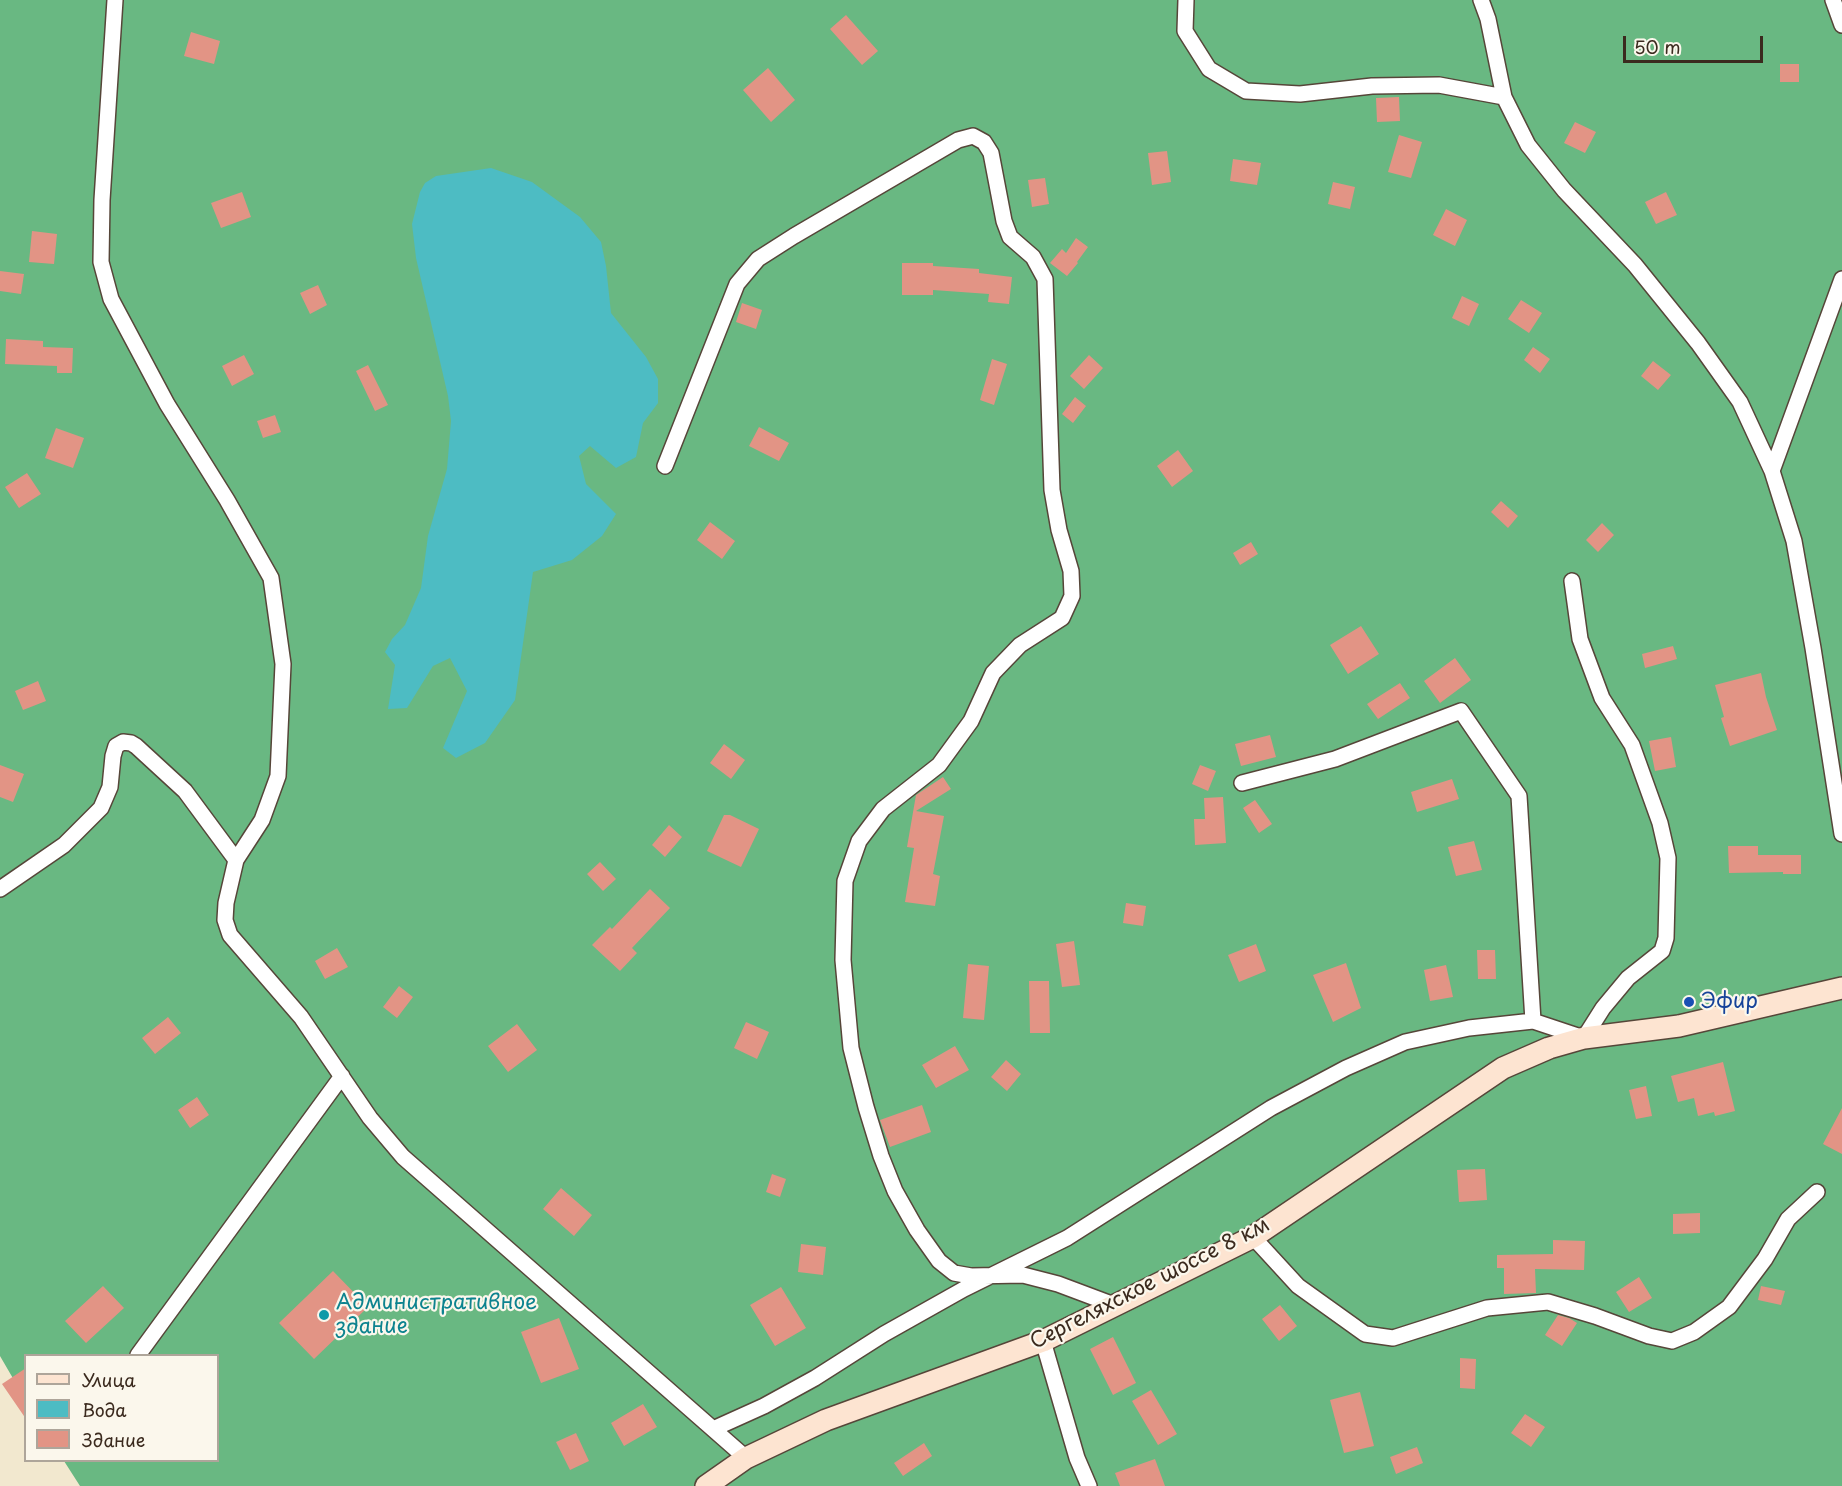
<!DOCTYPE html>
<meta charset="utf-8">
<style>
body{margin:0}
#map{position:relative;width:1842px;height:1486px;overflow:hidden;background:#f2e8cf;font-family:"Playpen Sans",sans-serif}
canvas{display:block}
.legend{position:absolute;left:24px;top:1354px;width:195px;height:108px;box-sizing:border-box;background:#fbf7ec;border:2px solid #aea59a;margin:0;padding:8px 10px;list-style:none;font-size:18px;color:#3b2a1e}
.legend li{display:flex;align-items:center;gap:12px;height:30px}
.legend b{width:30px;border:2px solid #aea59a}
.scale{position:absolute;left:1623px;top:36px;width:140px;height:27px;box-sizing:border-box;border:3px solid #3b2a1e;border-top:0;padding-left:8px;font-size:18px;line-height:21px;white-space:nowrap;color:#3b2a1e;-webkit-text-stroke:4px #fbf7ec;paint-order:stroke}
</style>
<div id="map">
<canvas width="1842" height="1486"></canvas>
<ul class="legend">
<li><b style="height:8px;background:#fde4d1"></b>Улица</li>
<li><b style="height:16px;background:#4dbcc3"></b>Вода</li>
<li><b style="height:16px;background:#e29485"></b>Здание</li>
</ul>
<div class="scale">50 m</div>
</div>
<script>
const ctx = document.querySelector('canvas').getContext('2d');
ctx.lineJoin = 'round';
function paint(path, color) {
  ctx.fillStyle = color;
  ctx.fill(path, 'evenodd');
}
function poly(rows) {
  const path = new Path2D();
  for (const r of rows) {
    path.moveTo(r[0], r[1]);
    for (let i = 2; i < r.length; i += 2) path.lineTo(r[i], r[i + 1]);
  }
  return path;
}
function trace(path, color, width, dash) {
  ctx.strokeStyle = color;
  ctx.lineWidth = width;
  ctx.lineCap = dash ? 'butt' : 'round';
  ctx.setLineDash(dash || []);
  ctx.stroke(path);
}
function write(font, color, halo, rows, align = 'center') {
  ctx.font = font + ' "Playpen Sans",sans-serif';
  ctx.lineWidth = 4.5;
  ctx.setLineDash([]);
  ctx.textBaseline = 'middle';
  ctx.strokeStyle = halo;
  ctx.fillStyle = color;
  for (const [text, x, y, turn = 0] of rows) {
    ctx.save();
    ctx.translate(x, y);
    ctx.rotate((+turn || 0) * Math.PI / 180);
    ctx.textAlign = isNaN(turn) ? turn : align;
    if (halo) ctx.strokeText(text, 0, 0);
    ctx.fillText(text, 0, 0);
    ctx.restore();
  }
}
paint(poly([
 [0,0,1842,0,1842,1486,80,1486,64,1461,218,1460,218,1356,26,1356,25,1399,0,1356]
]), '#69b882');
paint(poly([
 [491,168,532,182,580,217,601,242,606,266,611,313,646,357,658,379,658,403,643,423,636,457,616,468,590,446,579,456,586,484,616,514,602,536,572,560,533,572,515,700,485,743,456,758,443,748,467,691,450,658,433,666,407,708,388,709,395,665,385,652,392,639,405,625,421,588,428,536,447,469,451,421,448,396,416,258,412,224,420,192,425,183,436,176]
]), '#4dbcc3');
paint(poly([
 [846,15,878,51,862,65,830,29],
 [191,32,220,41,214,64,184,56],
 [1780,64,1799,64,1799,82,1780,82],
 [768,68,795,100,771,122,743,90],
 [1399,97,1400,121,1377,122,1376,98],
 [1575,122,1596,132,1585,153,1564,143],
 [1399,135,1422,142,1411,178,1388,172],
 [1167,151,1171,182,1152,185,1148,153],
 [1233,159,1261,163,1257,185,1230,181],
 [1045,178,1049,204,1032,207,1028,180],
 [1333,182,1355,187,1350,209,1328,204],
 [242,192,251,217,221,228,211,203],
 [1666,192,1677,215,1656,224,1645,202],
 [1446,209,1467,220,1455,246,1433,235],
 [32,231,57,234,54,264,29,262],
 [1076,238,1088,247,1077,262,1078,263,1067,276,1050,263,1062,249,1066,253],
 [902,263,933,263,933,266,979,269,979,273,1012,277,1009,304,988,302,989,294,933,290,933,295,902,295],
 [0,271,24,274,21,294,0,291],
 [318,285,327,305,310,314,300,293],
 [1462,296,1479,304,1469,326,1452,318],
 [1521,300,1542,313,1529,333,1508,319],
 [742,303,762,310,756,329,736,322],
 [6,339,43,341,43,347,73,348,72,373,57,373,57,366,5,364],
 [1533,347,1550,359,1540,373,1524,360],
 [244,355,254,374,232,386,222,366],
 [1089,355,1103,368,1084,389,1070,376],
 [992,359,1007,364,994,405,980,400],
 [1653,361,1671,375,1658,390,1641,376],
 [368,365,388,405,375,411,356,371],
 [1075,397,1086,406,1073,423,1062,414],
 [275,415,281,432,263,438,257,421],
 [759,427,789,443,779,461,749,446],
 [56,428,84,438,73,468,45,458],
 [1178,450,1193,471,1172,487,1157,466],
 [27,473,41,494,19,508,5,487],
 [1501,501,1518,516,1508,528,1491,512],
 [710,522,735,541,722,559,697,540],
 [1602,523,1614,535,1598,552,1586,540],
 [1251,542,1258,554,1240,565,1233,553],
 [1361,626,1379,654,1348,674,1330,645],
 [1673,646,1677,659,1645,668,1642,654],
 [1455,658,1471,680,1440,703,1424,681],
 [1761,673,1766,697,1777,730,1730,746,1721,718,1724,717,1715,685],
 [38,681,46,701,23,710,15,691],
 [1400,683,1410,698,1378,719,1367,704],
 [1270,735,1276,757,1241,766,1235,744],
 [1671,737,1676,767,1655,771,1649,741],
 [724,744,745,760,731,779,710,763],
 [0,765,24,774,13,802,0,797],
 [1200,765,1216,771,1208,791,1192,784],
 [943,777,951,789,916,811,944,816,933,874,940,876,935,906,905,902,914,848,907,847,916,795],
 [1452,779,1459,799,1417,812,1411,792],
 [1223,797,1226,843,1195,845,1194,819,1205,819,1204,798],
 [1255,800,1272,824,1259,833,1243,808],
 [724,815,730,815,759,829,741,867,707,851],
 [669,825,682,837,665,857,652,845],
 [1474,841,1482,870,1456,876,1448,847],
 [1728,846,1758,846,1758,855,1801,855,1801,874,1783,874,1783,872,1729,873],
 [600,862,616,879,603,891,587,874],
 [650,889,670,908,632,948,637,953,620,971,592,945,610,927,612,929],
 [1126,903,1146,906,1143,926,1123,923],
 [1074,941,1080,985,1062,987,1056,944],
 [1256,944,1266,971,1239,982,1228,955],
 [337,948,348,967,325,979,315,961],
 [1477,950,1495,950,1496,979,1478,979],
 [1346,963,1361,1008,1333,1022,1313,975],
 [968,964,989,966,984,1020,963,1018],
 [1446,965,1453,997,1430,1001,1424,970],
 [1029,981,1049,981,1050,1033,1030,1033],
 [399,986,413,997,397,1018,383,1007],
 [168,1017,181,1033,155,1054,142,1038],
 [746,1022,769,1032,757,1059,734,1048],
 [517,1024,537,1050,508,1072,488,1046],
 [955,1046,969,1070,936,1088,922,1065],
 [1006,1060,1021,1074,1007,1091,991,1077],
 [1723,1062,1735,1111,1715,1116,1714,1112,1698,1116,1694,1098,1678,1102,1671,1076],
 [1646,1086,1652,1116,1636,1119,1629,1090],
 [197,1097,209,1115,190,1128,178,1110],
 [922,1105,931,1132,890,1147,880,1120],
 [1842,1108,1842,1154,1823,1144],
 [1485,1169,1487,1200,1459,1202,1457,1170],
 [772,1174,786,1179,780,1197,766,1192],
 [561,1188,592,1215,574,1236,543,1209],
 [1700,1213,1700,1233,1673,1234,1673,1214],
 [1553,1240,1585,1241,1584,1270,1535,1269,1536,1293,1504,1294,1504,1268,1497,1268,1497,1255,1553,1254],
 [801,1244,826,1247,823,1275,798,1272],
 [333,1271,368,1307,314,1359,279,1323],
 [1639,1277,1652,1298,1629,1312,1616,1292],
 [103,1286,124,1308,86,1343,65,1321],
 [1761,1286,1785,1291,1781,1305,1758,1300],
 [781,1287,806,1328,775,1346,750,1305],
 [1280,1305,1297,1326,1279,1341,1262,1319],
 [1558,1315,1569,1318,1577,1323,1562,1346,1545,1335],
 [559,1318,579,1369,541,1383,521,1332],
 [1113,1337,1136,1383,1113,1395,1090,1349],
 [1460,1358,1476,1359,1475,1389,1460,1388],
 [26,1368,26,1419,2,1384],
 [1151,1390,1177,1434,1158,1445,1132,1401],
 [1360,1392,1374,1446,1344,1453,1330,1400],
 [643,1404,657,1427,624,1446,611,1423],
 [1525,1414,1545,1427,1531,1447,1511,1433],
 [576,1433,589,1461,570,1470,556,1442],
 [924,1443,932,1456,903,1476,894,1463],
 [1417,1447,1423,1463,1396,1474,1390,1457],
 [1155,1459,1165,1486,1120,1486,1115,1473]
]), '#e29485');
const street = poly([
 [115,0,102,200,101,262,111,299,167,404,227,500,271,578,283,664,278,776,262,820,236,860,226,903,225,920,230,935,301,1017,370,1118,403,1157,746,1458],
 [1186,0,1185,31,1209,69,1246,91,1300,94,1372,86,1439,85,1504,97],
 [1481,0,1488,19,1504,97,1528,145,1564,190,1635,265,1698,343,1740,402,1772,471,1794,541,1813,648,1842,834],
 [1833,0,1842,25],
 [665,466,737,284,758,259,794,236,958,140,973,136,984,142,991,153,1004,221,1010,237,1033,257,1045,279,1052,490,1059,530,1071,571,1072,596,1062,618,1020,645,993,673,971,721,939,765,883,809,859,841,845,881,843,960,851,1048,866,1107,881,1156,895,1191,917,1230,939,1261,954,1273,971,1276,1023,1275,1058,1284,1114,1305],
 [1772,471,1842,279],
 [1242,783,1335,759,1461,711,1519,796,1533,1021],
 [0,889,64,845,101,808,110,787,113,756,116,746,123,742,131,743,136,746,185,791,236,860],
 [1253,1237,1298,1286,1365,1334,1393,1338,1487,1308,1548,1302,1595,1316,1649,1336,1672,1341,1694,1332,1729,1307,1765,1259,1788,1219,1817,1192],
 [1043,1341,1077,1458,1089,1486],
 [138,1355,342,1076],
 [713,1429,764,1406,815,1378,884,1334,964,1289,1067,1238,1271,1108,1346,1068,1405,1042,1469,1028,1533,1021,1584,1038,1603,1008,1628,978,1662,951,1666,938,1668,858,1660,823,1632,745,1602,698,1580,639,1572,581]
]);
const secondary = poly([
 [706,1486,746,1458,826,1420,1043,1341,1253,1237,1503,1068,1549,1048,1584,1038,1679,1026,1842,988]
]);
trace(street, '#564639', 18);
trace(secondary, '#564639', 24);
trace(street, '#fff', 15);
trace(secondary, '#fde4d1', 21);
for (const [x, y, r, color] of [
 [1689,1002,6,"#1a4fb4"],
 [324,1315,6,"#0f9aa8"]
]) {
  const dot = new Path2D();
  dot.arc(x, y, r, 0, 2 * Math.PI);
  ctx.fillStyle = color;
  ctx.fill(dot);
  trace(dot, '#fbf7ec', 2);
}
write('21px', '#164399', '#fbf7ec', [
 ["Эфир",1701,1002]
], 'left');
write('21px', '#3b2a1e', '#fbf7ec', [
 ["Сергеляхское шоссе 8 км",1150,1284,-27]
]);
write('21px', '#0d838f', '#fbf7ec', [
 ["Административное",336,1303],
 ["здание",336,1327]
], 'left');
</script>
